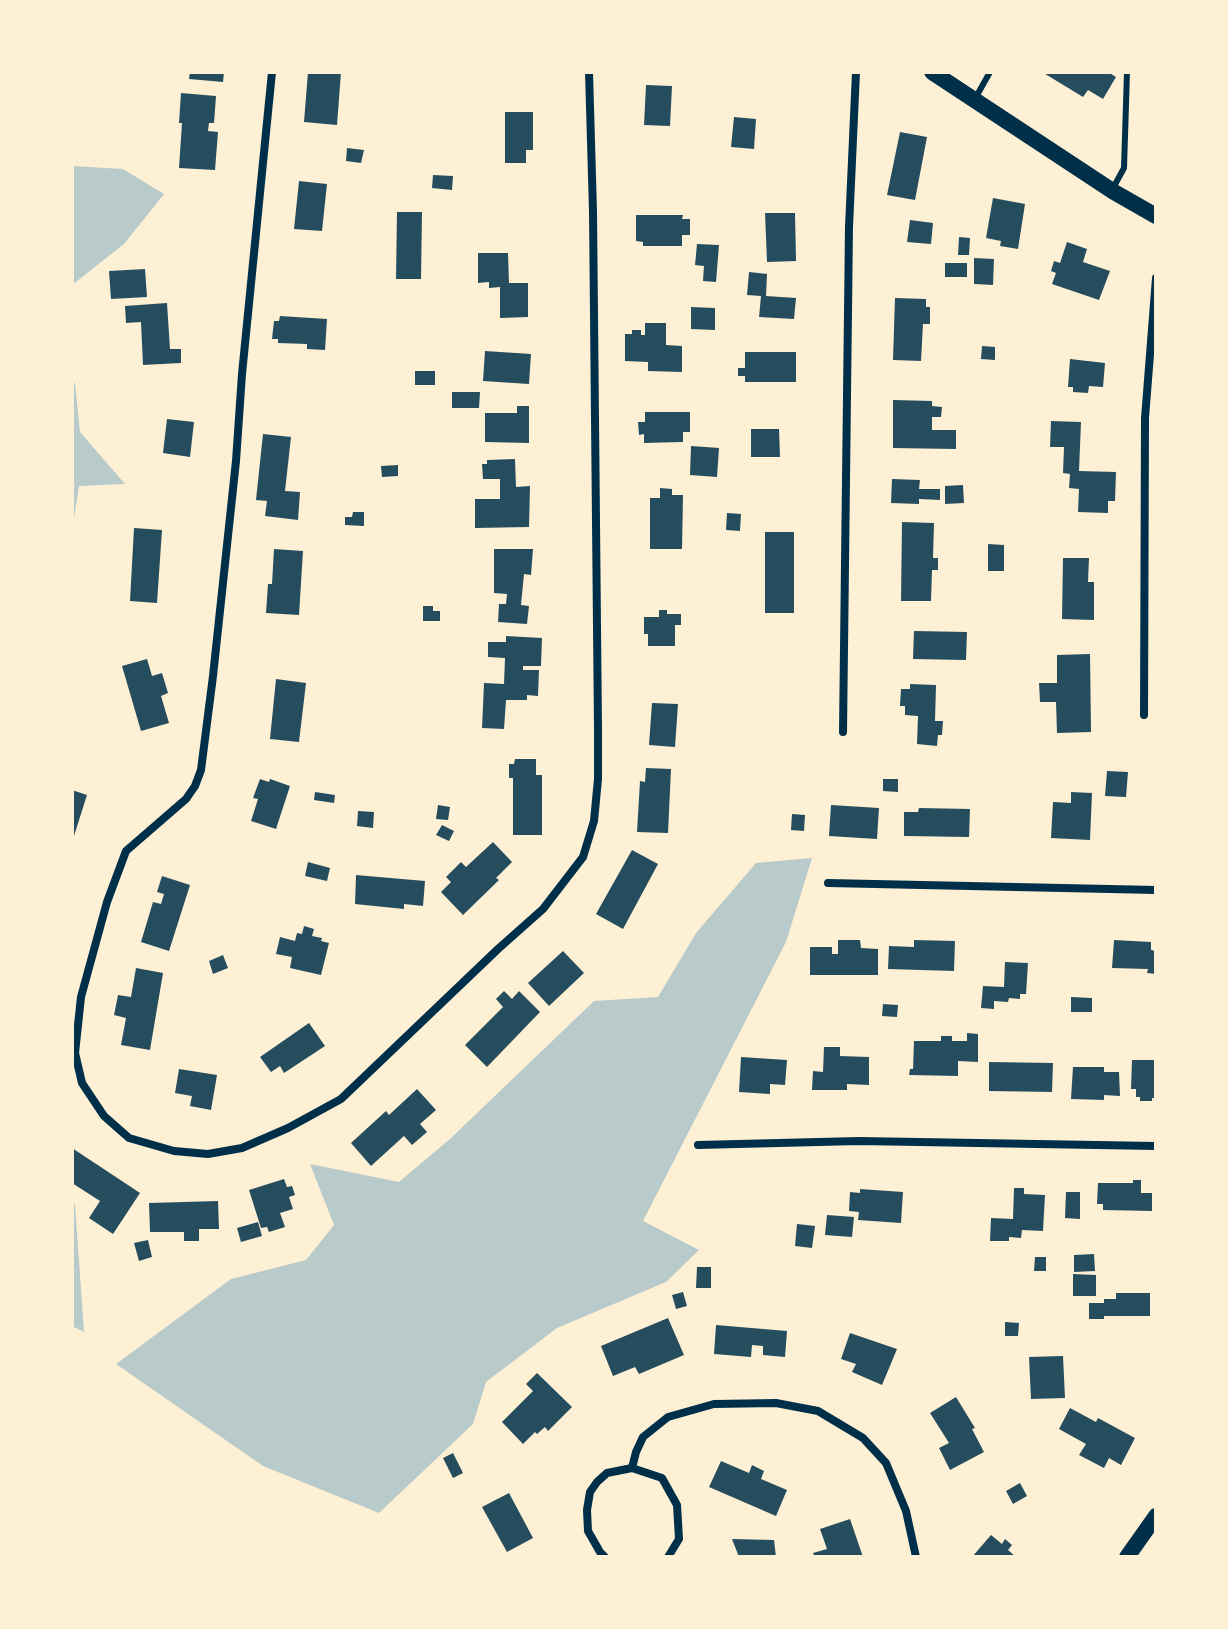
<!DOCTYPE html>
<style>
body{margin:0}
#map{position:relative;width:1228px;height:1629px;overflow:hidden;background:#fdf0d5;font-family:Roboto,sans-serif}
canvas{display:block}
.frame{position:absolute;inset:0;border:74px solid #fdf0d5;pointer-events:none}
</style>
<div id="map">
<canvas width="1228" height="1629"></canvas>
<div class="frame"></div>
</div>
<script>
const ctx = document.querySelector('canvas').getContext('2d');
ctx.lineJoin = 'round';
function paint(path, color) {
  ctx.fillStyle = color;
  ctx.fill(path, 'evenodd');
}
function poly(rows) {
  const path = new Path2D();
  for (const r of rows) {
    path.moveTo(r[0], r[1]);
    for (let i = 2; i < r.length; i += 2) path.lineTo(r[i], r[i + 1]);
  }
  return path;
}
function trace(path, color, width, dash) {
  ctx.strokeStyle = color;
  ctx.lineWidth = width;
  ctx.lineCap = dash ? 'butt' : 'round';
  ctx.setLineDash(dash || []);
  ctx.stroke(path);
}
paint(poly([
 [72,166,123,169,164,194,124,244,72,285],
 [72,382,75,383,80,432,125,484,79,486,72,531],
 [812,858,786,942,643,1221,699,1250,666,1282,557,1328,486,1382,473,1424,379,1513,263,1466,116,1364,231,1279,306,1260,334,1225,310,1164,399,1182,451,1138,594,1001,658,997,696,933,756,863],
 [72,1201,75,1204,84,1332,72,1326]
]), '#b9caca');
paint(poly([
 [190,72,224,72,223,82,189,79],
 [308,72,341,72,337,125,304,122],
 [1042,72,1108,72,1116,77,1103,99,1088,90,1083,97],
 [646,85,672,86,670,126,644,125],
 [181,93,216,96,214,123,209,123,208,131,218,132,215,170,179,168,182,123,179,123],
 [505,112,533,112,533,150,526,150,526,163,505,163],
 [734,117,756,119,754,149,731,147],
 [900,132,927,137,915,200,887,195],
 [347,148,364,150,361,163,346,161],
 [433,175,453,176,452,190,432,188],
 [299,181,327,184,322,231,294,229],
 [993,198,1025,204,1018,249,1000,246,1001,241,986,238],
 [397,212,422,212,421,279,396,279],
 [765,213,795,213,796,261,767,262],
 [636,215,683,215,682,219,690,219,690,235,682,235,682,246,643,246,643,242,636,241],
 [910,220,933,223,931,244,907,242],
 [959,237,970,238,969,255,958,255],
 [1067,242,1087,249,1083,262,1110,271,1099,300,1052,284,1056,273,1051,271,1054,261,1060,263],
 [697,244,719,245,716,282,703,281,704,266,695,265],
 [478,253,508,253,509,283,528,283,528,317,500,318,500,287,489,288,489,282,478,283],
 [974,258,994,259,993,285,974,284],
 [945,263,967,263,967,277,945,277],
 [145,269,147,297,111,299,109,271],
 [749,272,767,274,766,296,796,298,794,319,759,317,761,296,747,295],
 [895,298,926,299,926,307,930,307,930,324,923,324,921,361,893,360],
 [167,303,170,349,181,349,181,363,143,365,141,322,126,323,125,306],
 [691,307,715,308,715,330,691,329],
 [280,316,327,319,325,350,307,349,307,344,278,343,278,339,272,339,274,321,279,321],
 [645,323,666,323,666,345,682,346,682,372,648,371,648,362,625,361,625,334,632,334,632,330,641,330,641,335,645,335],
 [982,346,995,347,995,360,981,359],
 [485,351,531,354,529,384,483,381],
 [745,352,796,352,796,382,745,382,745,376,738,376,738,368,745,368],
 [1070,359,1105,363,1103,387,1089,386,1088,393,1073,392,1073,387,1068,387],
 [415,371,435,371,435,385,415,385],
 [452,392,480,392,479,408,452,408],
 [893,400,932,401,932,406,942,407,941,417,932,417,932,430,956,430,956,449,893,448],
 [517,406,529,406,529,443,485,442,485,413,517,413],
 [645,412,690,412,690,432,683,432,683,442,644,443,644,434,639,435,638,422,645,422],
 [167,419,194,422,190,457,163,453],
 [1051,421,1081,422,1079,471,1116,472,1115,501,1108,501,1108,513,1078,512,1079,489,1069,488,1070,474,1063,473,1064,447,1050,447],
 [751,429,779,429,780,457,751,457],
 [263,434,291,437,285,491,300,492,298,520,265,516,267,501,256,500],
 [691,446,719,448,717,477,690,475],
 [515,459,516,487,530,486,529,527,475,528,475,499,500,499,500,479,483,479,482,464,487,464,487,460],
 [398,465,398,476,382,477,381,466],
 [892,479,920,480,919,489,940,489,940,500,919,499,919,504,891,503],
 [963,485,964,503,945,504,945,486],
 [660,488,672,489,672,495,683,495,682,549,650,549,650,498,660,498],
 [353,512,364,512,364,526,345,525,345,517,352,517],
 [727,513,741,514,740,531,726,530],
 [902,522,934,523,933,558,938,558,938,570,932,570,931,601,901,601],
 [134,528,162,530,157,603,130,601],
 [765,532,794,532,794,613,765,613],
 [988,544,1004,545,1004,571,988,571],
 [274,549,303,551,299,615,266,613,268,584,272,584],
 [494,549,533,549,531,575,524,574,521,605,529,606,527,624,498,622,499,604,506,604,507,594,494,593],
 [1063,558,1089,558,1088,582,1094,582,1094,620,1062,619],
 [423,606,433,606,433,611,440,611,440,621,423,621],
 [659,610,667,610,667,614,681,614,681,625,675,625,675,646,648,646,648,634,644,634,644,617,659,617],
 [914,631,967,632,966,660,913,659],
 [506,636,542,638,541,666,523,666,523,670,539,670,538,696,527,695,527,700,506,700,504,729,482,728,484,683,504,684,505,658,488,657,488,642,506,642],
 [1090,654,1091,732,1057,733,1056,702,1040,702,1039,683,1057,683,1057,655],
 [147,659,152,676,162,673,168,693,161,696,169,723,141,731,122,666],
 [276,679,306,683,299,742,270,739],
 [910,684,936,685,935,721,943,721,942,735,938,735,937,746,917,744,918,716,905,715,905,706,900,706,901,689,910,689],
 [652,703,678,704,675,747,649,745],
 [515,759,536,759,536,775,542,775,542,835,513,835,513,778,509,778,509,764,514,764],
 [646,768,671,769,668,833,637,832,640,781,645,782],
 [1107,771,1128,772,1126,797,1105,796],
 [260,779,269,782,270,779,290,786,276,829,251,821,258,799,253,798],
 [883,779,898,779,898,792,883,791],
 [72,790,87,795,73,839,72,839],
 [315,792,335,795,334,803,314,800],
 [1071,792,1092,793,1090,840,1051,838,1053,802,1071,803],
 [438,805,450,807,448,820,436,819],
 [831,805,879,808,877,839,829,836],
 [919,808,970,809,969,837,904,836,904,812,918,812],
 [358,811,374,812,373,828,357,826],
 [792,814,805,815,804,831,791,830],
 [442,825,454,831,449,841,436,835],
 [493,842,512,862,496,878,499,880,463,915,441,892,451,882,446,877,461,862,466,867],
 [632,850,658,864,623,929,596,914],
 [308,862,330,868,327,881,305,876],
 [356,875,425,881,423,906,404,904,404,909,355,904],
 [162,876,190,885,169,951,141,942,153,902,161,904,164,894,157,892],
 [304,926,314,929,312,936,322,938,321,941,329,943,321,975,290,968,292,957,276,954,280,937,295,941,297,933,302,934],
 [838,940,860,940,861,948,878,949,878,975,810,975,810,947,832,947,832,954,838,954],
 [914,940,955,941,954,971,888,969,889,946,914,947],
 [1114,940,1151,942,1151,950,1156,951,1156,974,1147,973,1148,969,1112,968],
 [563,951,584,973,549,1006,528,983],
 [223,955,228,968,213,974,209,961],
 [1005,962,1028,963,1026,994,1020,994,1020,999,1009,998,1008,1002,994,1001,994,1009,981,1008,983,986,1004,987],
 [136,968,163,973,150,1050,121,1045,126,1018,114,1015,118,995,131,997],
 [504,991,512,999,519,991,540,1012,487,1067,465,1045,503,1007,496,999],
 [1071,997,1092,998,1092,1012,1071,1012],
 [883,1004,898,1005,897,1017,882,1016],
 [309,1023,325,1046,284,1073,280,1066,271,1072,260,1057],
 [967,1033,978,1034,978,1062,958,1061,958,1076,909,1075,910,1069,913,1069,914,1041,941,1041,941,1036,952,1036,952,1041,967,1041],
 [824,1047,840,1047,840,1056,869,1057,869,1085,847,1084,847,1090,812,1090,813,1071,823,1072],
 [741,1057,787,1060,785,1085,770,1084,770,1094,739,1092],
 [1132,1060,1156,1060,1156,1098,1152,1098,1152,1101,1140,1101,1140,1097,1136,1097,1136,1089,1131,1089],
 [989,1062,1053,1063,1052,1092,989,1091],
 [1073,1067,1104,1067,1104,1072,1119,1072,1120,1096,1104,1095,1104,1100,1071,1099],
 [179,1069,217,1075,211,1110,190,1106,192,1096,175,1093],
 [417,1089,436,1110,420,1124,427,1132,412,1145,404,1136,371,1166,351,1143,386,1111,389,1115],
 [72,1148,140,1193,113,1234,89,1218,100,1201,72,1183],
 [284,1179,287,1187,292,1186,295,1195,289,1197,293,1209,280,1213,285,1227,269,1232,267,1227,261,1228,249,1190],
 [1133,1180,1141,1180,1141,1193,1152,1193,1152,1211,1103,1210,1103,1204,1097,1204,1098,1183,1133,1183],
 [1014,1188,1024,1188,1024,1194,1045,1195,1043,1231,1022,1230,1021,1238,1009,1237,1009,1241,990,1241,991,1218,1013,1219],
 [860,1189,903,1192,901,1223,858,1220,859,1212,849,1211,850,1192,860,1193],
 [1066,1192,1080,1192,1080,1219,1065,1218],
 [218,1201,219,1229,199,1229,199,1241,184,1241,184,1232,150,1232,149,1203],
 [827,1215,854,1217,852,1237,825,1235],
 [258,1222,262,1236,241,1242,237,1228],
 [797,1224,815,1226,812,1248,795,1246],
 [148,1240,152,1257,139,1261,134,1243],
 [1094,1254,1095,1271,1074,1272,1074,1255],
 [1035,1257,1046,1257,1046,1271,1034,1271],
 [697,1267,711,1267,711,1288,696,1288],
 [1073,1274,1096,1275,1096,1296,1073,1296],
 [683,1292,687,1306,676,1309,672,1295],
 [1116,1293,1150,1293,1150,1316,1104,1316,1104,1319,1089,1319,1089,1303,1104,1303,1104,1299,1116,1299],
 [668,1318,684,1355,639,1374,635,1367,613,1376,601,1346],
 [1005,1322,1019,1323,1018,1336,1005,1336],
 [716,1325,787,1331,785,1357,763,1355,763,1346,752,1345,751,1357,714,1354],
 [850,1333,897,1349,882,1385,852,1372,856,1364,841,1359],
 [1063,1356,1065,1398,1031,1399,1029,1357],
 [537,1373,572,1407,548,1431,545,1427,537,1434,535,1432,523,1444,502,1422,533,1391,526,1384],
 [956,1397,975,1428,972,1429,984,1452,950,1470,939,1448,949,1443,930,1413],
 [1070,1408,1096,1422,1098,1418,1135,1438,1121,1465,1109,1458,1104,1468,1079,1455,1086,1444,1059,1429],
 [453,1453,463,1473,453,1478,443,1458],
 [721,1461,749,1473,752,1465,764,1471,761,1479,787,1490,776,1516,709,1487],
 [1020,1483,1027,1496,1013,1504,1006,1491],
 [509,1493,533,1538,507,1552,482,1507],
 [850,1519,863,1557,815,1557,813,1553,827,1549,820,1529],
 [991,1535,1002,1544,1005,1539,1012,1545,1008,1550,1016,1557,972,1557],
 [732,1539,774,1540,776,1557,739,1557]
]), '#264d5e');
trace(poly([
 [976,97,990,72],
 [1112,190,1124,168,1127,72]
]), '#003049', 6);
trace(poly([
 [272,72,242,374,236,461,213,676,201,770,195,786,186,799,126,851,107,902,81,997,75,1053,82,1083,104,1116,129,1138,174,1151,208,1154,242,1148,288,1128,341,1099,498,949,543,909,583,857,594,821,598,779,598,729,593,211,589,72],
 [1144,715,1145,418,1156,278],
 [843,732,849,227,856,72],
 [828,883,1156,890],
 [698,1145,859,1141,1156,1146],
 [632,1468,636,1452,643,1437,668,1417,714,1404,776,1403,818,1411,863,1438,886,1463,906,1511,916,1557],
 [605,1557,600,1552,588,1531,587,1510,590,1492,597,1482,607,1473,632,1468,662,1478,677,1505,679,1539,668,1557]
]), '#003049', 8);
trace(poly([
 [932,72,1114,192,1156,216],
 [1127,1557,1156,1516]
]), '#003049', 16);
</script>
